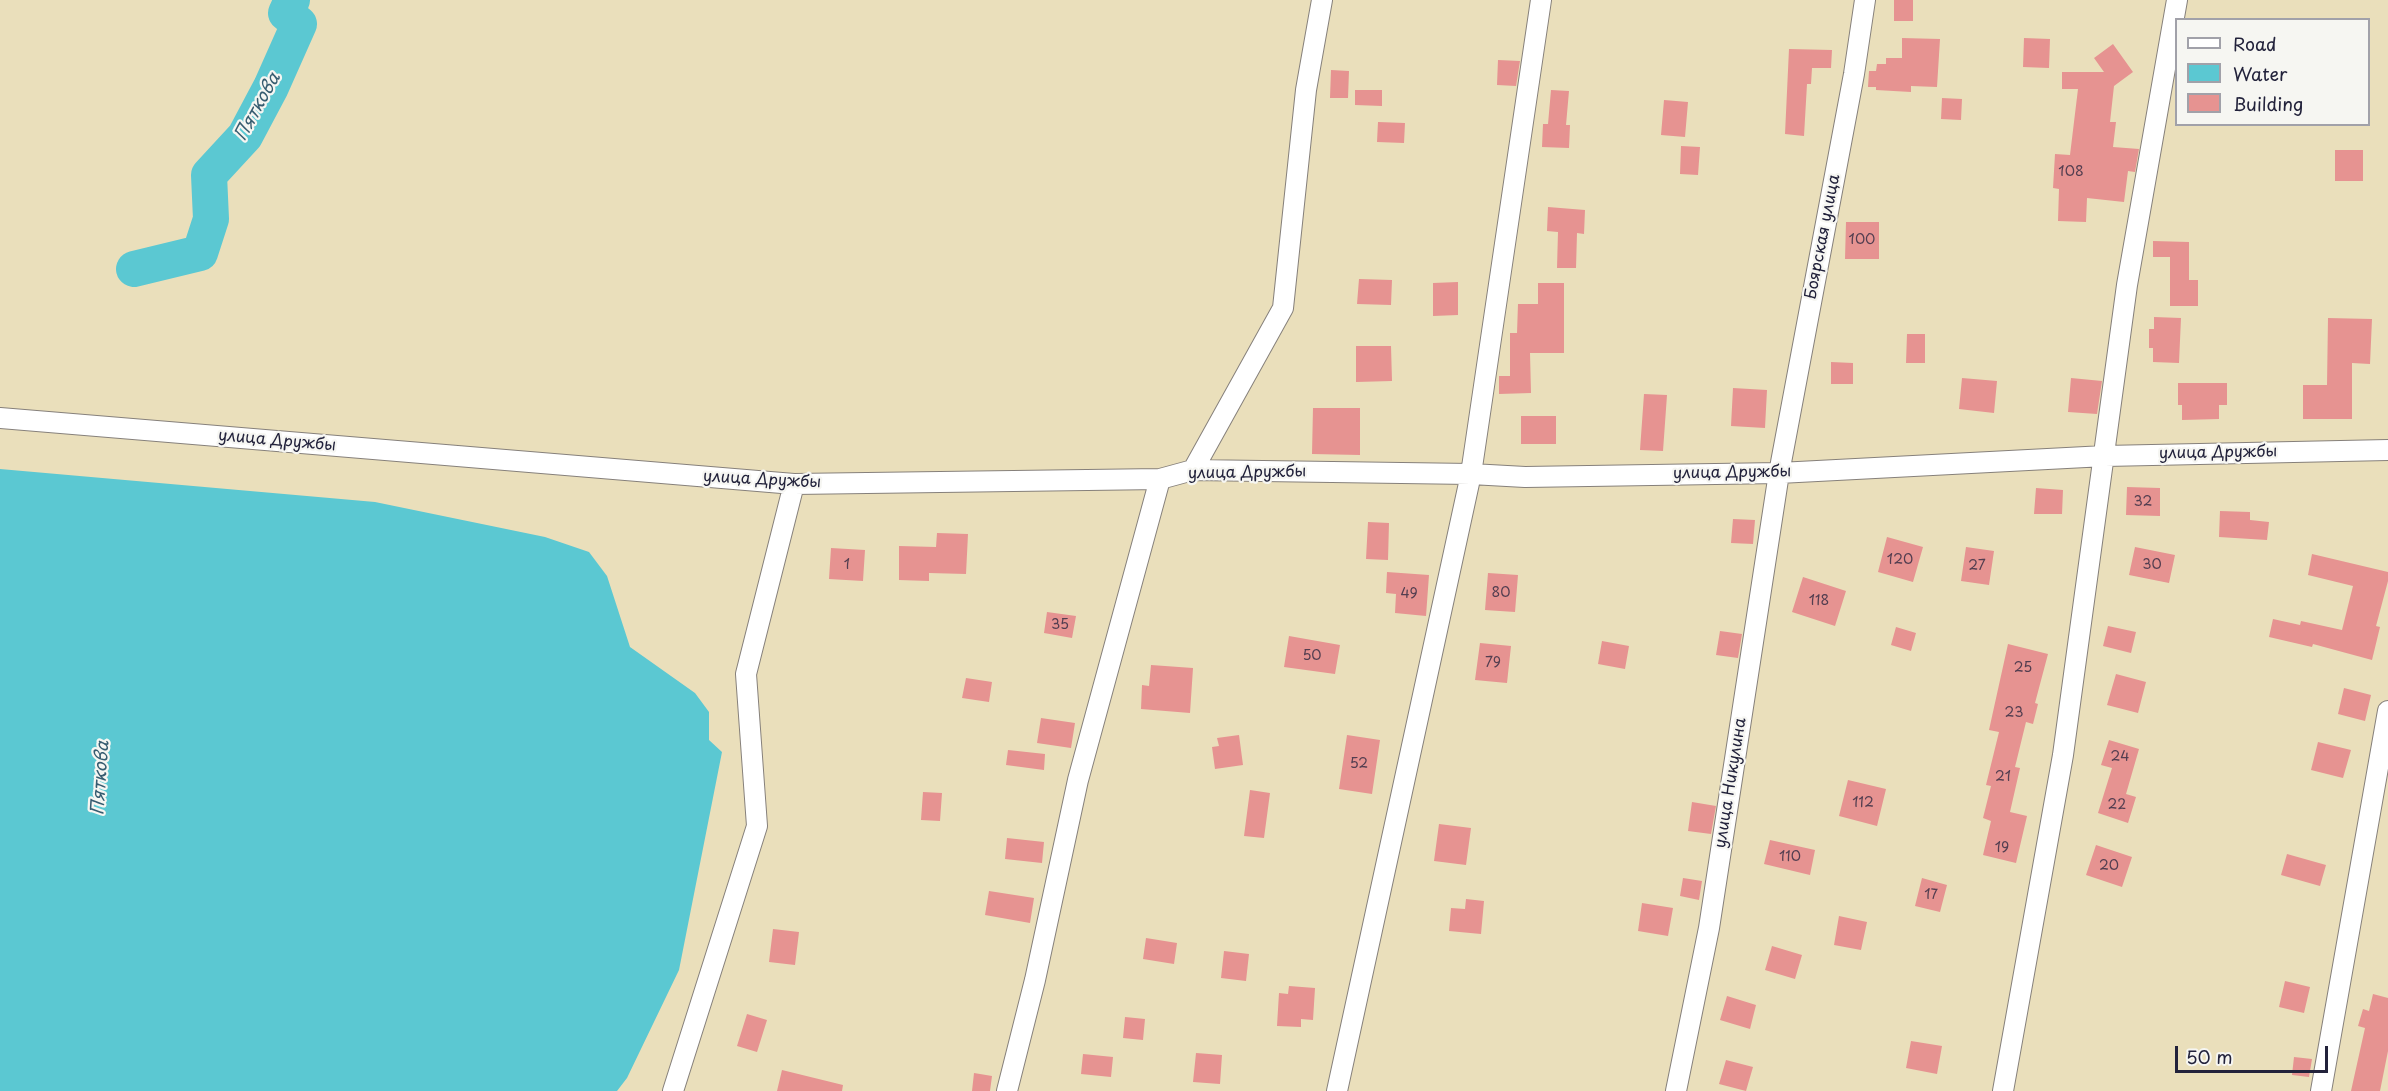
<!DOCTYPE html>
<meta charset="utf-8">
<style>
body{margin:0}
#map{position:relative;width:2388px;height:1091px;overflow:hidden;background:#eadfbb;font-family:"Playpen Sans",sans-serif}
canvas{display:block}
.legend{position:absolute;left:2175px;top:18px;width:195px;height:108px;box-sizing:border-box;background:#f6f6f2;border:2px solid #a1a1a9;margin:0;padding:8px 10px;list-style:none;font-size:18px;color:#22223b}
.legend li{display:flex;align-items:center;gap:12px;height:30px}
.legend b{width:30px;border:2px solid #a1a1a9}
.scale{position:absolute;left:2175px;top:1046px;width:153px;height:27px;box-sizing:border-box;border:3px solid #22223b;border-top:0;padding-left:8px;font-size:18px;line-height:21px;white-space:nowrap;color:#22223b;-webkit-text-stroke:4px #f6f6f2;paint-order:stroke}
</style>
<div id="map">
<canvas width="2388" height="1091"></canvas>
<ul class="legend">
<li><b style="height:8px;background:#fff"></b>Road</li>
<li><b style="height:16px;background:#5bc8d2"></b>Water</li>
<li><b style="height:16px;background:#e69391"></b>Building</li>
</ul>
<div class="scale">50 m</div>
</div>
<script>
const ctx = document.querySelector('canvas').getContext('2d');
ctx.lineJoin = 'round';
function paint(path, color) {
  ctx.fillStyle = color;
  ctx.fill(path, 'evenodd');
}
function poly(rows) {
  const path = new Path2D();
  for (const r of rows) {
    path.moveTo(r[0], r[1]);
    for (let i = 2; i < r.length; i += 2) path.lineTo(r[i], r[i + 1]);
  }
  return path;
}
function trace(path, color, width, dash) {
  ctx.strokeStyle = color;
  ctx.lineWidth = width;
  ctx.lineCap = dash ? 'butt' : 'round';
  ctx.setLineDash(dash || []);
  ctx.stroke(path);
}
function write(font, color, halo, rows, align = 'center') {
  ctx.font = font + ' "Playpen Sans",sans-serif';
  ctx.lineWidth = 4.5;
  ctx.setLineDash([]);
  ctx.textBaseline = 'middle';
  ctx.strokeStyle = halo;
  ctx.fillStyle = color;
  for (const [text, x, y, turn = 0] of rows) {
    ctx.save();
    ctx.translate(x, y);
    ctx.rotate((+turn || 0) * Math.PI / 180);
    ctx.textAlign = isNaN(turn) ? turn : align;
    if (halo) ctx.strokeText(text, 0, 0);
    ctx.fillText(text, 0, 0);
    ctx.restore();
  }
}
paint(poly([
 [0,469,375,502,545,537,589,552,607,576,630,647,695,693,709,712,709,740,722,752,679,970,627,1078,617,1091,0,1091]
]), '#5bc8d2');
trace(poly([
 [134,269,200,253,211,219,209,175,245,136,271,87,299,24,286,13,292,0]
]), '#5bc8d2', 36);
paint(poly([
 [1894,0,1913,0,1913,21,1894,21],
 [1902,38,1940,39,1937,87,1911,86,1911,92,1876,90,1876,87,1868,87,1869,71,1876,71,1877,64,1886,64,1886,58,1902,58],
 [2024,38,2050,39,2049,68,2023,67],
 [2113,44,2133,72,2114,86,2110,122,2116,122,2113,147,2139,149,2135,172,2128,171,2124,202,2087,198,2086,222,2058,221,2059,189,2053,188,2055,154,2070,155,2078,89,2062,89,2062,72,2104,72,2094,58],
 [1789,49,1832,50,1831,68,1812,68,1811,84,1807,84,1804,136,1785,134],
 [1498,60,1520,61,1516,86,1497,85],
 [1331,70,1349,71,1348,98,1330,98],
 [1355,90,1382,90,1382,106,1355,105],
 [1551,90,1569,91,1566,125,1570,125,1569,148,1542,147,1543,124,1548,124],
 [1942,98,1962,99,1961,120,1941,119],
 [1664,100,1688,102,1685,137,1661,135],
 [1378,122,1405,123,1404,143,1377,142],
 [1681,146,1700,147,1698,175,1680,174],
 [2335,150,2363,150,2363,181,2335,181],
 [1548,207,1585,210,1584,234,1577,233,1576,268,1557,268,1558,232,1547,231],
 [1846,222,1879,222,1879,259,1845,259],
 [2153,241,2189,242,2189,280,2198,280,2198,306,2170,306,2170,257,2153,257],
 [1359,279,1392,280,1391,305,1357,304],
 [1458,282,1458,315,1433,316,1433,283],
 [1538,283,1564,283,1564,353,1530,353,1531,393,1499,394,1499,376,1510,376,1510,333,1517,333,1518,304,1538,304],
 [2154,317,2181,318,2179,363,2153,362,2153,348,2149,348,2149,329,2154,329],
 [2328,318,2372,319,2370,364,2352,363,2352,419,2303,419,2303,385,2327,385],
 [1907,334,1925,334,1925,363,1906,363],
 [1356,346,1391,346,1392,381,1356,382],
 [1831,362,1853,363,1853,384,1831,384],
 [1962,378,1997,381,1994,413,1959,409],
 [2071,378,2102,381,2097,414,2068,412],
 [2178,383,2227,383,2227,405,2219,405,2219,419,2182,420,2182,405,2178,405],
 [1733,388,1767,390,1765,428,1731,426],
 [1644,394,1667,395,1663,451,1640,450],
 [1313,408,1360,408,1360,455,1312,454],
 [1521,416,1556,416,1556,444,1521,444],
 [2127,487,2160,488,2160,516,2126,515],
 [2036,488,2063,490,2062,514,2034,514],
 [2220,511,2250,512,2250,520,2269,522,2267,540,2219,537],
 [1733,519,1755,520,1753,544,1731,543],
 [1368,522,1389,523,1388,560,1366,559],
 [937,533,968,534,966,574,929,573,929,581,899,580,899,546,936,547],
 [1887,537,1923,547,1913,582,1878,572],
 [1966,547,1994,551,1989,585,1961,581],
 [2135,547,2175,555,2169,583,2129,575],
 [831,548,865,550,863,581,829,579],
 [2312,554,2388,572,2388,581,2376,626,2380,627,2372,660,2313,644,2312,647,2269,637,2273,619,2300,625,2301,621,2342,630,2353,586,2308,575],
 [1387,572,1429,575,1426,616,1395,613,1396,594,1386,593],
 [1488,573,1518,575,1515,612,1485,610],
 [1803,577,1846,591,1835,626,1792,612],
 [1047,612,1076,616,1072,638,1044,633],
 [2108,626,2136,632,2131,653,2103,646],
 [1896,627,1916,633,1911,651,1891,645],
 [1720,631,1742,634,1738,658,1716,655],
 [1289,636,1340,645,1335,674,1284,667],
 [1602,641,1629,646,1625,669,1598,664],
 [1480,643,1511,646,1507,683,1475,680],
 [2008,644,2048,654,2035,703,2038,704,2033,724,2026,722,2015,767,2020,768,2010,812,2027,816,2016,863,1983,855,1991,821,1983,818,1991,786,1986,785,1999,732,1989,730],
 [1151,665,1193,668,1190,713,1141,709,1142,685,1149,686],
 [2116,674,2146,682,2138,713,2107,705],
 [966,678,992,682,989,702,962,698],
 [2344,688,2371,695,2365,721,2338,714],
 [1041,718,1075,723,1071,748,1037,743],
 [1239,735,1243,765,1215,769,1212,747,1219,746,1217,738],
 [1347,735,1380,740,1372,794,1339,789],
 [2109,740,2139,749,2126,794,2136,797,2128,823,2098,813,2112,768,2101,765],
 [2318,742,2351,750,2343,778,2311,770],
 [1008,750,1045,754,1044,770,1006,765],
 [1848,780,1886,789,1877,826,1839,816],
 [1250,790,1270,793,1264,838,1244,836],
 [923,792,942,793,940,821,921,820],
 [1692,802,1716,806,1711,834,1688,831],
 [1439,824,1471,828,1466,865,1434,861],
 [1007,838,1044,842,1042,863,1005,859],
 [1770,840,1815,850,1810,875,1764,864],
 [2096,845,2132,857,2122,887,2086,875],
 [2287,854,2326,865,2320,886,2281,875],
 [1683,878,1702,881,1699,900,1680,896],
 [1922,878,1947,885,1940,912,1915,906],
 [989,891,1034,898,1030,923,985,915],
 [1466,899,1484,901,1481,934,1449,931,1451,908,1465,909],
 [1642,903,1673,908,1668,936,1638,931],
 [1839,916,1867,922,1861,950,1834,945],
 [773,929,799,932,795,965,769,962],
 [1146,938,1177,943,1174,964,1143,959],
 [1772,946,1802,955,1795,979,1765,970],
 [1224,951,1249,954,1246,981,1221,978],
 [2285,981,2310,987,2304,1013,2279,1007],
 [1289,986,1315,988,1313,1020,1301,1019,1301,1027,1277,1026,1279,993,1288,994],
 [2373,994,2388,998,2388,1051,2380,1091,2351,1091,2365,1028,2358,1026,2363,1009,2369,1011],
 [1727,996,1756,1005,1750,1029,1720,1020],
 [747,1014,767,1020,757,1052,737,1046],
 [1125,1017,1145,1019,1143,1040,1123,1038],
 [1911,1041,1942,1046,1937,1074,1906,1068],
 [1196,1053,1222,1055,1220,1084,1193,1082],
 [1083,1054,1113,1057,1111,1077,1081,1074],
 [2294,1057,2312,1059,2309,1077,2292,1075],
 [1726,1060,1753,1067,1746,1091,1719,1084],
 [782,1070,843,1085,842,1091,777,1091],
 [974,1073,992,1076,990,1091,972,1091]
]), '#e69391');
const minor = poly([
 [0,418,794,484,1160,479,1193,470,1471,474,1525,477,1779,473,2105,456,2388,450],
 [673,1091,757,826,746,674,794,484],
 [1007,1091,1035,980,1078,780,1160,479,1193,470,1283,308,1306,90,1322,0],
 [1337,1091,1471,474,1541,0],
 [1676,1091,1709,928,1779,473,1854,74,1865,0],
 [2003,1091,2063,755,2127,285,2177,0],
 [2321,1091,2388,711]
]);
trace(minor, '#86807b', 22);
trace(minor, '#fff', 20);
write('14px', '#533e50', null, [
 ["108",2071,172],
 ["100",1862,240],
 ["32",2143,502],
 ["120",1900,560],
 ["1",847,565],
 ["30",2152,565],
 ["27",1977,566],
 ["80",1501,593],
 ["49",1409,594],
 ["118",1819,601],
 ["35",1060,625],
 ["50",1312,656],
 ["79",1493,663],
 ["25",2023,668],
 ["23",2014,713],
 ["24",2120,757],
 ["52",1359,764],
 ["21",2003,777],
 ["112",1863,803],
 ["22",2117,805],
 ["19",2002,848],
 ["110",1790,857],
 ["20",2109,866],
 ["17",1931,895]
]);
write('16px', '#22223b', '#f6f6f2', [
 ["Боярская улица",1823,237,-79],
 ["улица Дружбы",277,441,5],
 ["улица Дружбы",2218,453,-1],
 ["улица Дружбы",1247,473,-1],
 ["улица Дружбы",1732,473,-1],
 ["улица Дружбы",762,480,3],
 ["улица Никулина",1731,783,-81]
]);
write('italic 18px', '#365c70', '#f6f6f2', [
 ["Пяткова",258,107,-61],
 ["Пяткова",101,778,-86]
]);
</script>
